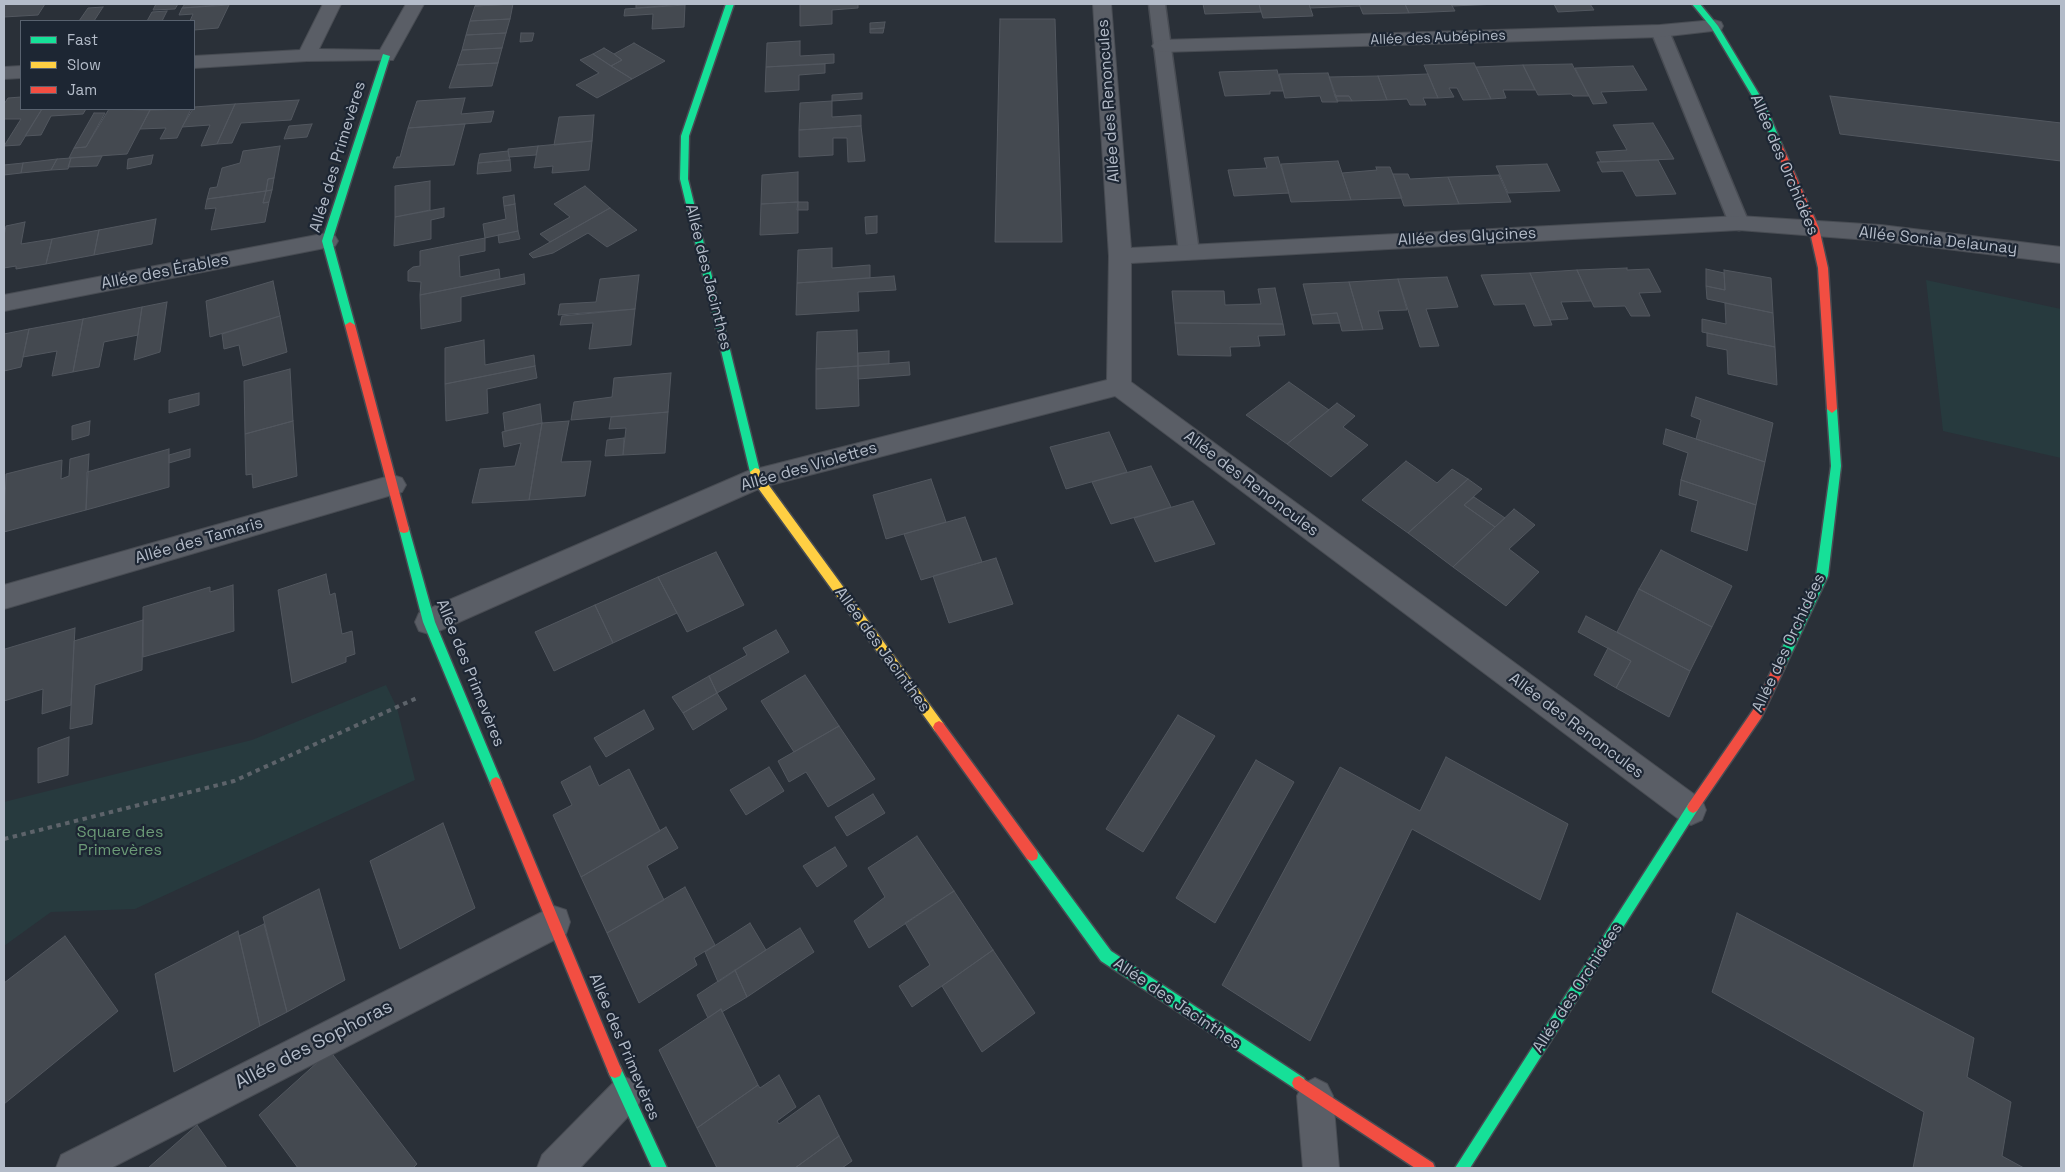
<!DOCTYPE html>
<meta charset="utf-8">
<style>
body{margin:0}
#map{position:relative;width:2065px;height:1172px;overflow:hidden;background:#2a3038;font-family:"Space Grotesk",sans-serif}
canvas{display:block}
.frame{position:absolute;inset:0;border:5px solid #b4bcc9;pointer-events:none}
.legend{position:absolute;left:20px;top:20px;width:175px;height:90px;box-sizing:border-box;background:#1d2633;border:1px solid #59626f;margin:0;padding:6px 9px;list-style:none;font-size:15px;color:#b4bcc9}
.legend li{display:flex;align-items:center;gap:10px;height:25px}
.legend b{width:25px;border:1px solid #59626f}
</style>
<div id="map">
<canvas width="2065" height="1172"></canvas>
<div class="frame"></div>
<ul class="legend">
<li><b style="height:6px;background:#16e098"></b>Fast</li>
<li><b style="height:6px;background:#ffcf43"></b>Slow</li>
<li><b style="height:6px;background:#f24e42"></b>Jam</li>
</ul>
</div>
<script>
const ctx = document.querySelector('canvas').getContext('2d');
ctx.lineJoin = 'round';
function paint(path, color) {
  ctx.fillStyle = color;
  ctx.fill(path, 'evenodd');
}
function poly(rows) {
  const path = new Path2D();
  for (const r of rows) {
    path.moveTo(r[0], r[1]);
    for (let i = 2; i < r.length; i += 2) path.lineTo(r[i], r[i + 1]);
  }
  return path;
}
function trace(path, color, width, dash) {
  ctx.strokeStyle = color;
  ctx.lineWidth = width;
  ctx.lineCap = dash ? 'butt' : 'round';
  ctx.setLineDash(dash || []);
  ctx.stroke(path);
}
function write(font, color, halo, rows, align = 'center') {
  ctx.font = font + ' "Space Grotesk",sans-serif';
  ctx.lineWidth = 4.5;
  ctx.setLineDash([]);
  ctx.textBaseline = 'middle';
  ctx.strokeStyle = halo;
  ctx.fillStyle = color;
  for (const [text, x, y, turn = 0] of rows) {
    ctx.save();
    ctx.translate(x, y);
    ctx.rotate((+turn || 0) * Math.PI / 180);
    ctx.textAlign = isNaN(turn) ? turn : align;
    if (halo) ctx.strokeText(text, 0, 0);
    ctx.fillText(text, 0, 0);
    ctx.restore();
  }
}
paint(poly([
 [1926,280,2061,309,2061,458,1943,431],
 [386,685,397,708,415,780,135,909,51,912,4,946,4,802,252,740]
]), '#273a3e');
const building = poly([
 [6,4,45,4,38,15,4,17,4,7,6,4],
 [156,4,178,4,175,9,153,10,156,4],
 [185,4,230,4,182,8,185,4],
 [476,4,514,4,475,6,476,4],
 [513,4,510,19,470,21,475,6,513,4],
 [636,4,685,4,636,8,636,4],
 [800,4,858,4,858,8,832,10,832,24,800,26,800,4],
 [1203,4,1259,4,1261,12,1205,14,1203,4],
 [1259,4,1309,4,1313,16,1263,18,1259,4],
 [1309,4,1359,4,1360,6,1310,8,1309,4],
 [1359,4,1405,4,1409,13,1363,14,1359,4],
 [1405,4,1451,4,1455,11,1409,13,1405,4],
 [1451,4,1499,4,1452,6,1451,4],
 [1554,4,1590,4,1594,10,1558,12,1554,4],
 [229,5,218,28,194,30,194,21,190,21,193,14,179,15,182,8,229,5],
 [685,5,684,27,652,29,653,14,624,16,625,9,685,5],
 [103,7,94,21,79,21,88,8,103,7],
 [167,11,162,21,147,21,152,12,167,11],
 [510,19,506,33,466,35,470,21,510,19],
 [1000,19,1055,19,1062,242,995,242,1000,19],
 [885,22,884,28,870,29,870,23,885,22],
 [884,28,883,33,870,33,870,29,884,28],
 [506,33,502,48,462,50,466,35,506,33],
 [521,33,534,33,532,41,520,42,521,33],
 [800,41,800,56,834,54,834,63,766,67,767,43,800,41],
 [634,43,665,61,632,79,611,66,622,60,614,54,634,43],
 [502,48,498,63,457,65,462,50,502,48],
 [604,48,614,54,622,60,611,66,593,54,604,48],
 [593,54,611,66,632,79,597,98,576,85,599,73,580,60,593,54],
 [498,63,492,86,449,88,457,65,498,63],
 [1474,63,1491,99,1463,100,1457,88,1449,88,1454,97,1438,98,1424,65,1474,63],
 [825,64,825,73,799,75,799,90,765,92,766,67,825,64],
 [1572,64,1589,96,1573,96,1571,94,1538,95,1523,65,1572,64],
 [1523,65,1535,90,1503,90,1506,98,1491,99,1476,67,1523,65],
 [1633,66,1647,90,1601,92,1607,103,1593,104,1575,68,1633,66],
 [1277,70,1283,91,1270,91,1270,94,1225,96,1219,72,1277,70],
 [1328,73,1338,102,1322,102,1320,96,1285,98,1279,74,1328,73],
 [1428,74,1438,98,1423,98,1426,105,1410,105,1407,99,1387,100,1378,76,1428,74],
 [1378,76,1387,100,1352,101,1349,96,1335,96,1329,77,1378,76],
 [862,93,862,99,832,101,832,95,862,93],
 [1335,96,1349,96,1352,101,1337,101,1335,96],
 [1830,96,2061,123,2061,161,1840,134,1830,96],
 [21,97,21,109,42,109,20,145,4,146,21,119,4,119,4,104,8,98,21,97],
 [465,98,461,114,494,111,491,122,408,128,417,101,465,98],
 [299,100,291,120,241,123,232,143,217,144,235,104,299,100],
 [832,101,832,117,861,115,861,126,799,130,800,103,832,101],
 [235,104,217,144,201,146,210,125,182,127,194,107,235,104],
 [42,109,86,109,83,114,51,116,41,135,25,136,42,109],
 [109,109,150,110,127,154,69,158,74,148,86,147,109,109],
 [191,109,177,138,160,139,166,128,140,129,150,110,191,109],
 [94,113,105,113,86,147,74,148,94,113],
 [594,115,592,141,554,145,559,117,594,115],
 [1653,123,1674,159,1601,162,1596,152,1627,150,1613,125,1653,123],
 [312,124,307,137,284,139,289,126,312,124],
 [465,124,454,165,393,168,397,157,400,157,408,128,465,124],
 [861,126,865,161,848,162,847,138,833,138,833,155,799,157,799,130,861,126],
 [592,141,589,170,552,173,553,166,534,168,538,146,592,141],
 [280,146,274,178,268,179,266,191,207,199,210,188,217,187,222,168,240,163,243,151,280,146],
 [538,146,536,155,509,157,508,149,538,146],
 [508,151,510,160,478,163,480,154,508,151],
 [153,155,151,164,127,169,128,159,153,155],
 [102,156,97,166,68,167,71,158,102,156],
 [1278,157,1289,193,1234,196,1228,170,1267,168,1264,158,1278,157],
 [71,158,68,169,51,170,57,159,71,158],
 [57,159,51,170,21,173,23,163,57,159],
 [510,160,511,171,477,174,478,163,510,160],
 [1658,160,1676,194,1636,196,1623,171,1602,172,1597,162,1658,160],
 [1338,161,1351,200,1291,202,1281,164,1338,161],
 [23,163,21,173,4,175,4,165,23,163],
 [1547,164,1560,191,1508,193,1496,166,1547,164],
 [1376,167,1390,167,1402,198,1351,200,1342,173,1377,170,1376,167],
 [798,172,798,202,761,204,762,175,798,172],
 [1393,174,1408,174,1410,179,1448,177,1459,204,1404,206,1393,174],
 [1499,175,1511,202,1459,204,1448,177,1499,175],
 [274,178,272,190,266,191,268,179,274,178],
 [430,181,430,210,395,217,395,186,430,181],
 [585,186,610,208,550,242,540,234,570,217,554,204,585,186],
 [272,190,269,202,263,203,266,191,272,190],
 [266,191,263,203,269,202,265,222,211,230,216,208,205,209,207,199,266,191],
 [514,195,515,204,504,206,503,197,514,195],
 [798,202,808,202,808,210,797,210,798,202],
 [798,202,798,233,760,235,761,204,798,202],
 [515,204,518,231,485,238,483,224,506,219,504,206,515,204],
 [444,208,444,217,431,220,431,239,394,246,395,217,444,208],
 [610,208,637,230,607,247,588,233,553,253,533,258,529,254,610,208],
 [877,216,877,233,866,234,865,217,877,216],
 [156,219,152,244,94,255,99,230,156,219],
 [25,222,21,244,52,239,46,264,16,269,16,266,4,268,4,236,6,226,25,222],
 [99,230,94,255,46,264,52,239,99,230],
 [518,231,520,239,499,243,498,235,518,231],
 [485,238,485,251,459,256,460,277,499,269,500,279,420,295,421,282,408,281,408,271,413,267,420,266,420,251,485,238],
 [832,248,832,268,870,265,870,278,797,283,798,250,832,248],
 [1627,268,1627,270,1649,269,1661,292,1639,293,1650,316,1631,316,1625,306,1594,307,1577,270,1627,268],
 [1706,269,1724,273,1725,290,1706,286,1706,269],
 [1577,270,1591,301,1561,302,1568,319,1550,320,1530,273,1577,270],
 [1724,270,1771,278,1773,313,1707,299,1706,286,1725,290,1724,270],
 [1530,273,1550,320,1552,325,1534,326,1525,304,1494,305,1481,275,1530,273],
 [524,274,525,284,461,297,461,321,421,329,420,295,524,274],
 [639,275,635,309,558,315,560,304,596,302,600,279,639,275],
 [894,276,896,290,858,292,859,311,796,315,797,283,894,276],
 [1447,277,1458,307,1426,309,1439,346,1420,347,1398,279,1447,277],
 [1398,279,1407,310,1378,311,1383,329,1363,330,1349,282,1398,279],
 [273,281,280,316,210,337,206,301,273,281],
 [1349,282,1358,313,1363,330,1342,331,1337,313,1311,315,1303,284,1349,282],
 [1275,288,1283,324,1175,323,1172,291,1224,291,1225,305,1261,304,1258,289,1275,288],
 [167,302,160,352,134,360,142,307,167,302],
 [1725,303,1773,313,1775,347,1702,332,1702,319,1726,324,1725,303],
 [142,307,138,335,104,342,99,367,73,372,83,319,142,307],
 [635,309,631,345,589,349,593,323,560,325,562,316,635,309],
 [1337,313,1340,323,1313,324,1311,315,1337,313],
 [280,316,287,352,243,366,239,345,224,349,222,334,280,316],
 [83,319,73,372,52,376,57,351,23,357,29,329,83,319],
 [1175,323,1283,324,1285,335,1258,336,1260,346,1230,347,1231,356,1178,355,1175,323],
 [29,329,21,367,4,371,4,334,29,329],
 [857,330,858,366,816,369,817,332,857,330],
 [1707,333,1775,347,1777,385,1728,374,1727,350,1707,346,1707,333],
 [484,340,485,365,534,355,535,366,445,384,445,348,484,340],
 [889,351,889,364,858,366,858,353,889,351],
 [909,362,910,375,858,379,858,366,909,362],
 [535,366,537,378,487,389,488,413,446,421,445,384,535,366],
 [858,366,859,406,816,409,816,369,858,366],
 [290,369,293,421,245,434,244,381,290,369],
 [671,373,668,412,571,420,574,402,612,397,614,378,671,373],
 [1289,382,1329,410,1287,444,1246,415,1289,382],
 [199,393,199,405,169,413,169,400,199,393],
 [1696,397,1773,423,1765,462,1696,439,1701,420,1691,416,1696,397],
 [1337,403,1355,416,1343,427,1368,445,1331,477,1287,444,1337,403],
 [540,404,542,423,505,431,503,413,540,404],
 [668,412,665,453,623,455,626,428,609,429,611,417,668,412],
 [90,421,89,435,72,440,72,426,90,421],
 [293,421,297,476,253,488,252,474,246,475,245,434,293,421],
 [569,421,561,462,591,461,585,496,529,500,542,423,569,421],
 [542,423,529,500,472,503,480,469,515,466,521,443,504,447,502,432,542,423],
 [1666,429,1765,462,1756,505,1681,480,1688,453,1663,444,1666,429],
 [1109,432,1127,472,1066,489,1050,447,1109,432],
 [624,438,623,455,605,456,607,440,624,438],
 [169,449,169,487,86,510,87,472,169,449],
 [190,449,190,457,169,463,169,455,190,449],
 [89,454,86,510,4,532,6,474,62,460,61,479,69,476,70,459,89,454],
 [1406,461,1437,483,1452,469,1468,479,1408,533,1362,500,1406,461],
 [1151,466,1171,507,1111,524,1092,482,1151,466],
 [931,479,946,522,886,539,873,495,931,479],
 [1468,479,1482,489,1464,505,1495,527,1453,567,1408,533,1468,479],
 [1681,480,1756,505,1747,551,1691,531,1698,501,1679,495,1681,480],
 [1474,497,1505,518,1495,527,1464,505,1474,497],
 [1193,501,1215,544,1155,562,1134,518,1193,501],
 [1514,509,1535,525,1509,549,1539,572,1506,606,1453,567,1514,509],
 [965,517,982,562,921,580,904,534,965,517],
 [1661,550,1732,586,1712,627,1639,589,1661,550],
 [716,552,744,605,687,632,658,577,716,552],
 [996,558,1013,604,949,623,933,576,996,558],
 [326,574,330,595,335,593,342,634,352,631,355,654,346,657,346,662,292,683,278,590,326,574],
 [658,577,677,613,613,643,595,605,658,577],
 [233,585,234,631,143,657,143,607,210,587,210,592,233,585],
 [1639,589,1712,627,1690,671,1617,632,1639,589],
 [595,605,613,643,554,671,535,632,595,605],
 [1586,616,1690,671,1669,717,1616,688,1631,661,1578,632,1586,616],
 [143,620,142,670,95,685,92,724,70,729,74,641,143,620],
 [75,628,71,705,42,714,43,689,4,701,5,649,75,628],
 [776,630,789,652,717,693,709,676,747,655,743,648,776,630],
 [1608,648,1631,661,1616,688,1594,675,1608,648],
 [805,675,839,726,794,752,761,701,805,675],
 [709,676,717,693,683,713,672,697,709,676],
 [717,693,727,709,693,730,683,713,717,693],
 [644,710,654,729,606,757,594,738,644,710],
 [1178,715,1215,736,1143,852,1106,829,1178,715],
 [839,726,875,779,828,807,806,772,789,782,778,761,839,726],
 [69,737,68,775,38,783,38,748,69,737],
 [1446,757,1568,824,1540,900,1412,829,1310,1041,1222,985,1340,767,1420,811,1446,757],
 [1256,760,1294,782,1215,923,1176,898,1256,760],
 [590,766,599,786,629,769,660,831,581,877,553,815,572,805,561,782,590,766],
 [769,767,784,791,746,815,730,790,769,767],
 [873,794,885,813,847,836,835,817,873,794],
 [443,823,475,908,400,949,370,861,443,823],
 [666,827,678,848,647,866,664,900,607,933,581,877,666,827],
 [917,836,954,891,869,948,854,921,885,897,868,868,917,836],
 [835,847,847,866,817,887,803,866,835,847],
 [685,887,715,945,694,958,697,965,639,1003,607,933,685,887],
 [319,889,345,980,287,1012,263,917,319,889],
 [954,891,993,950,912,1007,899,986,930,965,905,923,954,891],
 [1737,913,1974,1038,1967,1077,2011,1102,2002,1156,2024,1168,1913,1168,1924,1112,1712,992,1737,913],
 [750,923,766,950,718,982,705,952,750,923],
 [264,924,287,1012,260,1026,239,936,264,924],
 [800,928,814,952,747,997,735,970,800,928],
 [238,931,260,1026,174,1072,155,974,238,931],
 [65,936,118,1011,4,1104,4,983,65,936],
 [993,950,1035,1013,982,1052,942,986,993,950],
 [735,970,747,997,722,1012,721,1009,708,1018,697,995,735,970],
 [721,1009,758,1085,697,1128,659,1050,721,1009],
 [330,1051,417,1164,413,1168,298,1168,259,1115,330,1051],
 [779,1075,796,1107,777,1121,779,1124,819,1095,839,1136,795,1168,717,1168,697,1128,758,1085,760,1088,779,1075],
 [197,1125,227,1168,148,1168,197,1125],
 [839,1136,852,1161,842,1168,795,1168,839,1136]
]);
paint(building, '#444950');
trace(building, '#52575f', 1);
const lane = poly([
 [1149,4,1165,4,1199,252,1196,257,1189,259,1182,257,1179,252,1149,4],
 [1660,26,1666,27,1669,31,1749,223,1746,228,1739,230,1732,228,1729,223,1651,31,1654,27,1660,26]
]);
const street = poly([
 [323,4,341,4,319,49,380,50,406,4,424,4,393,60,307,61,194,68,194,56,300,50,323,4],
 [1093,4,1111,4,1131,248,1739,216,1881,225,2061,247,2061,263,1881,241,1739,230,1131,263,1131,382,1702,800,1706,810,1702,820,1691,825,1680,820,1115,396,763,487,439,631,429,634,419,631,415,622,419,613,748,471,1107,380,1109,256,1093,4],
 [1714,20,1721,22,1723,26,1721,30,1660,37,1162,52,1155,50,1152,46,1155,42,1162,40,1660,25,1714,20],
 [21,66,21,78,4,79,4,67,21,66],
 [327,233,335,236,338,241,335,246,4,311,4,295,327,233],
 [393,475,402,478,406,485,402,492,4,609,4,585,393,475],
 [554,906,566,910,570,922,566,934,111,1168,56,1168,61,1155,554,906],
 [625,1077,637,1083,643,1095,637,1107,580,1168,537,1168,542,1155,613,1083,625,1077],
 [1315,1078,1327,1084,1333,1096,1339,1168,1303,1168,1297,1096,1303,1084,1315,1078]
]);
const fast = poly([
 [726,4,734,4,689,136,688,179,760,472,755,476,750,472,680,179,681,136,726,4],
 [1692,4,1700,4,1718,26,1765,104,1782,145,1781,147,1775,147,1774,145,1757,104,1711,27,1692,4],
 [383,54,390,56,332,241,355,325,350,328,345,325,322,241,383,54],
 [1832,405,1837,409,1841,466,1828,576,1783,671,1779,672,1775,671,1773,667,1816,576,1831,466,1827,409,1832,405],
 [404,525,408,526,409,529,435,622,502,783,500,787,496,789,492,787,490,783,423,622,399,529,400,526,404,525],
 [1693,801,1697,803,1699,807,1697,811,1470,1168,1455,1168,1689,803,1693,801],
 [1032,849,1037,851,1111,951,1304,1078,1306,1083,1304,1088,1299,1090,1294,1088,1101,961,1027,859,1026,855,1027,851,1032,849],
 [615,1064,620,1066,667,1168,652,1168,608,1071,610,1066,615,1064]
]);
const slow = poly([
 [755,468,759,469,762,476,943,723,945,727,943,731,939,733,935,731,753,481,750,472,755,468]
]);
const jam = poly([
 [1778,142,1782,145,1819,228,1828,268,1837,409,1832,413,1827,409,1818,268,1809,228,1774,145,1778,142],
 [350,322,355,325,409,529,408,532,404,533,400,532,399,529,345,325,350,322],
 [1779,662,1783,663,1785,667,1761,718,1697,811,1693,813,1689,811,1687,807,1689,803,1753,710,1775,663,1779,662],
 [939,721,943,723,1037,851,1038,855,1037,859,1032,861,1027,859,935,731,933,727,935,723,939,721],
 [496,777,500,779,502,783,622,1071,620,1076,615,1078,610,1076,490,783,492,779,496,777],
 [1299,1076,1433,1163,1435,1168,1415,1168,1294,1088,1292,1083,1294,1078,1299,1076]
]);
trace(lane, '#484c53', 3);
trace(street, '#484c53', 2);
trace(fast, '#484c53', 3);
trace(slow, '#484c53', 3);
trace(jam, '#484c53', 3);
trace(poly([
 [4,839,234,781,419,697]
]), '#5d636a', 4, [4.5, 4.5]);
paint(lane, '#5a5e66');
paint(street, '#5a5e66');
paint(fast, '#16e098');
paint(slow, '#ffcf43');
paint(jam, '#f24e42');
write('14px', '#b4bcc9', '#1d2633', [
 ["Allée des Aubépines",1438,38,-2]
]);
write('16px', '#b4bcc9', '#1d2633', [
 ["Allée des Renoncules",1109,101,-94],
 ["Allée des Primevères",338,157,-73],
 ["Allée des Orchidées",1784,165,67],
 ["Allée des Glycines",1467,237,-3],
 ["Allée Sonia Delaunay",1938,241,6],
 ["Allée des Érables",165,272,-11],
 ["Allée des Jacinthes",708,277,76],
 ["Allée des Violettes",809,467,-16],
 ["Allée des Renoncules",1251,484,37],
 ["Allée des Tamaris",199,541,-16],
 ["Allée des Orchidées",1789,643,-65],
 ["Allée des Jacinthes",882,650,54],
 ["Allée des Primevères",470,673,68],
 ["Allée des Renoncules",1576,726,37],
 ["Allée des Orchidées",1578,988,-57],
 ["Allée des Jacinthes",1177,1004,34],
 ["Allée des Primevères",624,1047,67]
]);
write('16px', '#6b9a76', '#1d2633', [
 ["Square des",120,833],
 ["Primevères",120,851]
]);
write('19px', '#b4bcc9', '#1d2633', [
 ["Allée des Sophoras",314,1045,-27]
]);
</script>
